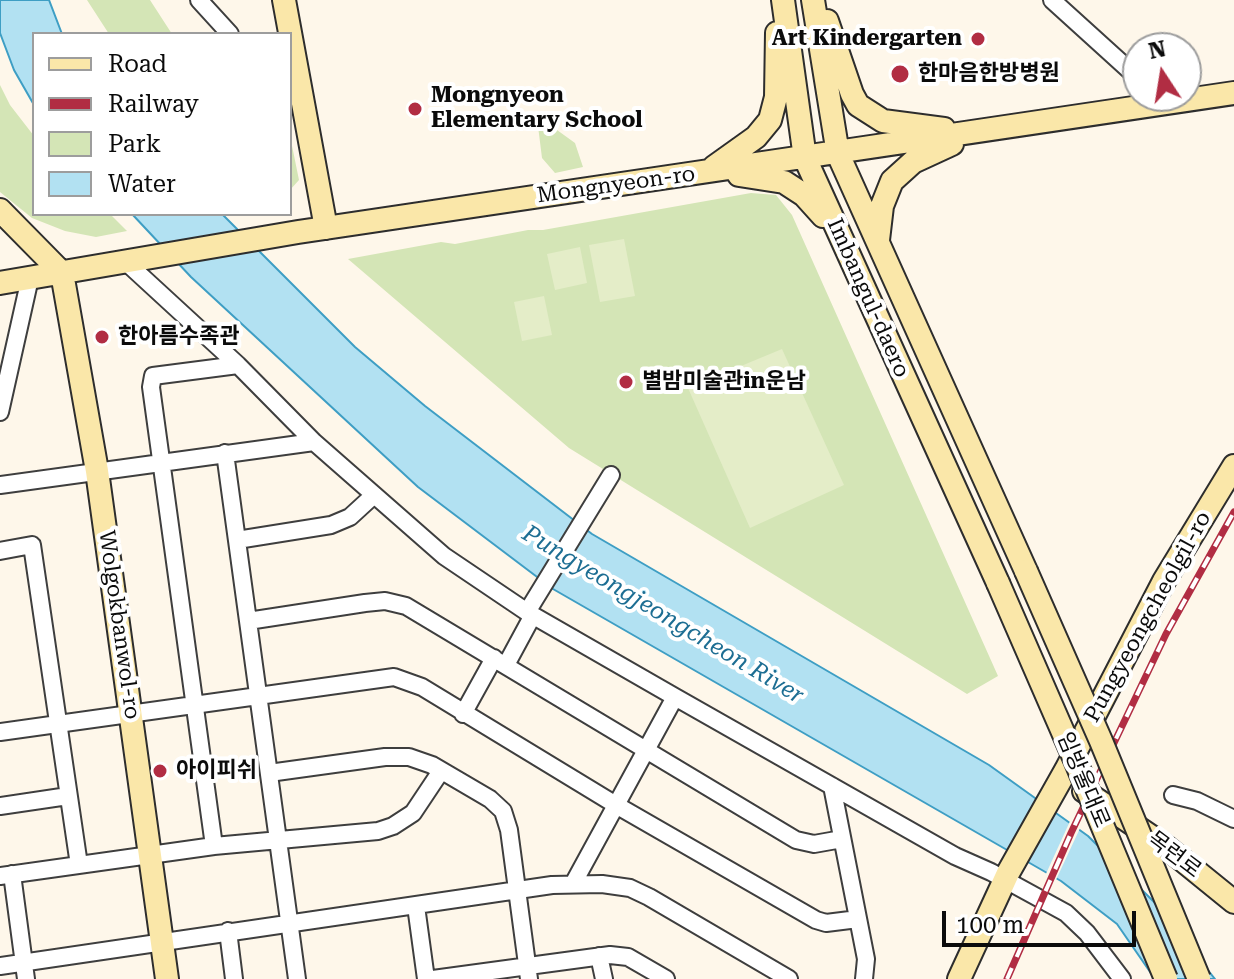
<!DOCTYPE html>
<meta charset="utf-8">
<style>
body{margin:0}
#map{position:relative;width:1234px;height:979px;overflow:hidden;background:#fef7ea;font-family:"Roboto Serif",serif}
canvas{display:block}
.legend{position:absolute;left:32px;top:32px;width:260px;height:184px;box-sizing:border-box;background:#fff;border:2px solid #9d9d9d;margin:0;padding:10px 14px;list-style:none;font-size:24px;color:#0b0b0b}
.legend li{display:flex;align-items:center;gap:16px;height:40px}
.legend b{width:40px;border:2px solid #9d9d9d}
.north{position:absolute;left:1122px;top:32px;width:80px;height:80px;box-sizing:border-box;background:#fff;border:2px solid #9d9d9d;border-radius:50%;rotate:348deg;font-size:22px;font-weight:700;line-height:32px;text-align:center;color:#0b0b0b}
.north::after{content:'';display:block;margin:auto;width:28px;height:36px;background:#b12d43;clip-path:polygon(50% 0,100% 100%,50% 72%,0 100%)}
.scale{position:absolute;left:942px;top:911px;width:194px;height:36px;box-sizing:border-box;border:4px solid #0b0b0b;border-top:0;padding-left:10px;font-size:24px;line-height:28px;white-space:nowrap;color:#0b0b0b;-webkit-text-stroke:6px #fff;paint-order:stroke}
</style>
<div id="map">
<canvas width="1234" height="979"></canvas>
<ul class="legend">
<li><b style="height:10px;background:#fae7a9"></b>Road</li>
<li><b style="height:10px;background:#b12d43"></b>Railway</li>
<li><b style="height:22px;background:#d4e5b6"></b>Park</li>
<li><b style="height:22px;background:#b2e1f2"></b>Water</li>
</ul>
<div class="north">N</div>
<div class="scale">100 m</div>
</div>
<script>
const ctx = document.querySelector('canvas').getContext('2d');
ctx.lineJoin = 'round';
function paint(path, color) {
  ctx.fillStyle = color;
  ctx.fill(path, 'evenodd');
}
function poly(rows) {
  const path = new Path2D();
  for (const r of rows) {
    path.moveTo(r[0], r[1]);
    for (let i = 2; i < r.length; i += 2) path.lineTo(r[i], r[i + 1]);
  }
  return path;
}
function trace(path, color, width, dash) {
  ctx.strokeStyle = color;
  ctx.lineWidth = width;
  ctx.lineCap = dash ? 'butt' : 'round';
  ctx.setLineDash(dash || []);
  ctx.stroke(path);
}
function write(font, color, halo, rows, align = 'center') {
  ctx.font = font + ' "Roboto Serif","Noto Sans KR",serif';
  ctx.lineWidth = 8;
  ctx.setLineDash([]);
  ctx.textBaseline = 'middle';
  ctx.strokeStyle = halo;
  ctx.fillStyle = color;
  for (const [text, x, y, turn = 0] of rows) {
    ctx.save();
    ctx.translate(x, y);
    ctx.rotate((+turn || 0) * Math.PI / 180);
    ctx.textAlign = isNaN(turn) ? turn : align;
    if (halo) ctx.strokeText(text, 0, 0);
    ctx.fillText(text, 0, 0);
    ctx.restore();
  }
}
paint(poly([
 [87,0,150,0,172,34,109,34],
 [0,85,10,105,34,136,34,214,110,214,127,231,96,237,65,231,32,218,0,192],
 [538,126,557,130,575,143,583,167,555,173,542,158],
 [290,136,299,180,290,190],
 [751,193,776,195,792,215,998,676,967,694,569,448,348,259,441,242,455,244,528,230,543,230]
]), '#d4e5b6');
paint(poly([
 [624,239,635,296,600,302,589,245],
 [580,247,587,283,555,290,547,254],
 [544,296,552,335,522,341,514,302],
 [782,349,844,485,750,528,688,388]
]), '#e4edc8');
const water = poly([
 [0,0,49,0,62,34,34,34,34,105,14,70,0,33,0,0],
 [132,214,222,214,355,347,425,406,592,534,989,765,1088,836,1153,901,1215,979,1155,979,1117,924,1061,881,553,589,418,487,191,277,132,214]
]);
paint(water, '#b2e1f2');
trace(water, '#3e9ec4', 2);
paint(poly([
 [1071,819,1081,826,1055,882,1045,876]
]), '#fef7ea');
const street = poly([
 [199,0,230,34],
 [1052,0,1138,78],
 [126,262,238,365,314,442,444,556,527,612,675,697,955,856,991,872,1066,913,1087,933,1122,979],
 [0,412,30,278],
 [225,453,297,979],
 [0,485,314,442],
 [237,540,331,525,350,517,374,495],
 [0,551,32,545,79,865],
 [527,612,611,475],
 [248,621,365,603,385,601,406,606,796,840,814,844,842,839],
 [506,665,533,615],
 [463,714,494,658],
 [0,732,394,677,422,687,616,805,816,920,826,923,858,919],
 [269,773,385,757,409,757,432,765,490,799,503,811,509,830,529,979],
 [832,786,866,959,864,979],
 [1173,795,1197,801,1234,819],
 [0,806,68,796],
 [214,846,151,387,153,376,238,365],
 [12,874,26,979],
 [0,876,214,846,378,831,393,826,413,813,441,771],
 [573,884,675,697],
 [416,906,426,979],
 [228,931,234,979],
 [599,956,604,979],
 [0,966,552,885,602,884,630,888,649,897,789,979],
 [433,979,610,955,628,957,666,979]
]);
const secondary = poly([
 [284,0,326,228],
 [783,0,805,158,998,583],
 [813,0,838,154,1026,571],
 [827,21,852,94,858,105,883,121,944,129],
 [714,167,756,137,770,120,776,97,777,33],
 [739,175,784,182,804,195,823,216],
 [0,210,62,273,97,471,167,979],
 [878,240,882,206,892,181,913,162,952,144],
 [0,283,298,232,1234,93],
 [1084,791,1165,846,1234,902],
 [959,979,1008,873,1066,770,1164,581,1234,466]
]);
trace(street, '#3e3e3e', 20);
trace(secondary, '#2d2d2d', 26);
trace(street, '#fff', 16);
trace(secondary, '#fae7a9', 22);
const rail = poly([
 [1007,979,1071,833,1166,634,1234,512]
]);
trace(rail, '#b12d43', 7);
trace(rail, '#fff', 4, [12]);
const secondaryBridge = poly([
 [1026,571,1101,741,1199,979],
 [998,583,1076,762,1166,979]
]);
trace(secondaryBridge, '#2d2d2d', 26, []);
trace(secondaryBridge, '#fae7a9', 22);
for (const [x, y, r, color] of [
 [978,39,8,"#b12d43"],
 [900,74,10,"#b12d43"],
 [415,109,8,"#b12d43"],
 [102,337,8,"#b12d43"],
 [626,382,8,"#b12d43"],
 [160,771,8,"#b12d43"]
]) {
  const dot = new Path2D();
  dot.arc(x, y, r, 0, 2 * Math.PI);
  ctx.fillStyle = color;
  ctx.fill(dot);
  trace(dot, '#fff', 3);
}
write('bold 22px', '#0b0b0b', '#fff', [
 ["Art Kindergarten",962,39,"right"],
 ["한마음한방병원",918,74],
 ["Mongnyeon",431,96],
 ["Elementary School",431,121],
 ["한아름수족관",118,337],
 ["별밤미술관in운남",642,382],
 ["아이피쉬",176,771]
], 'left');
write('22px', '#0b0b0b', '#fff', [
 ["Mongnyeon-ro",616,185,-8],
 ["Imbangul-daero",868,298,66],
 ["Pungyeongcheolgil-ro",1148,617,-61],
 ["Wolgokbanwol-ro",119,625,82],
 ["임방울대로",1083,780,67],
 ["목련로",1174,855,37]
]);
write('italic 24px', '#1d6e93', '#fff', [
 ["Pungyeongjeongcheon River",663,615,31]
]);
</script>
